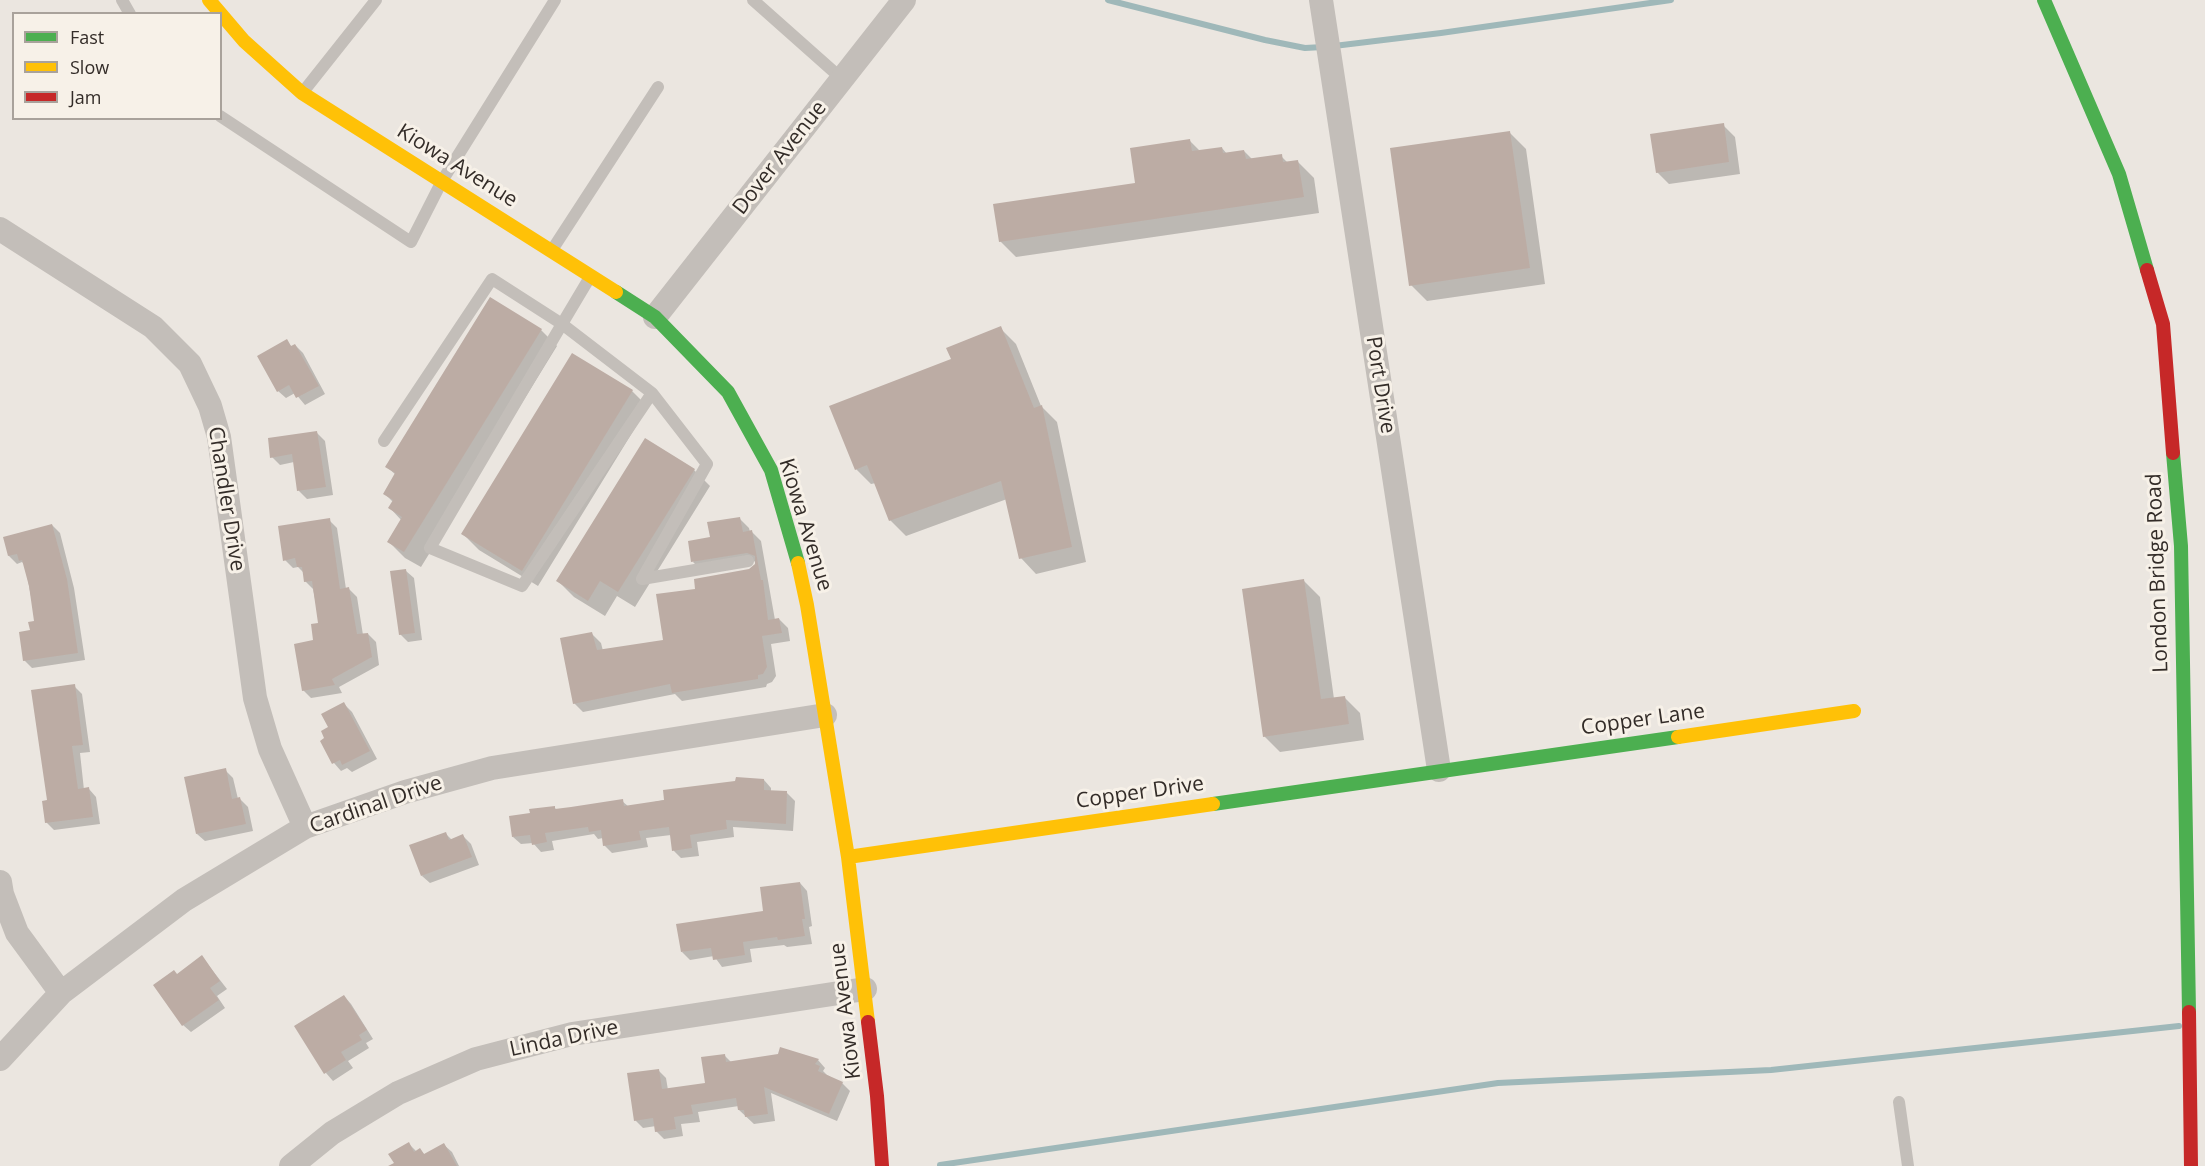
<!DOCTYPE html>
<style>
body{margin:0}
#map{position:relative;width:2205px;height:1166px;overflow:hidden;background:#ebe6e0;font-family:"Open Sans",sans-serif}
canvas{display:block}
.legend{position:absolute;left:12px;top:12px;width:210px;height:108px;box-sizing:border-box;background:#f7f1e8;border:2px solid #a9a29b;margin:0;padding:8px 10px;list-style:none;font-size:18px;color:#332c28}
.legend li{display:flex;align-items:center;gap:12px;height:30px}
.legend b{width:30px;border:2px solid #a9a29b}
</style>
<div id="map">
<canvas width="2205" height="1166"></canvas>
<ul class="legend">
<li><b style="height:8px;background:#4caf50"></b>Fast</li>
<li><b style="height:8px;background:#ffc107"></b>Slow</li>
<li><b style="height:8px;background:#c62828"></b>Jam</li>
</ul>
</div>
<script>
const ctx = document.querySelector('canvas').getContext('2d');
ctx.lineJoin = 'round';
function paint(path, color) {
  ctx.fillStyle = color;
  ctx.fill(path, 'evenodd');
}
function poly(rows) {
  const path = new Path2D();
  for (const r of rows) {
    path.moveTo(r[0], r[1]);
    for (let i = 2; i < r.length; i += 2) path.lineTo(r[i], r[i + 1]);
  }
  return path;
}
function trace(path, color, width, dash) {
  ctx.strokeStyle = color;
  ctx.lineWidth = width;
  ctx.lineCap = dash ? 'butt' : 'round';
  ctx.setLineDash(dash || []);
  ctx.stroke(path);
}
function write(font, color, halo, rows, align = 'center') {
  ctx.font = font + ' "Open Sans",sans-serif';
  ctx.lineWidth = 6;
  ctx.setLineDash([]);
  ctx.textBaseline = 'middle';
  ctx.strokeStyle = halo;
  ctx.fillStyle = color;
  for (const [text, x, y, turn = 0] of rows) {
    ctx.save();
    ctx.translate(x, y);
    ctx.rotate((+turn || 0) * Math.PI / 180);
    ctx.textAlign = isNaN(turn) ? turn : align;
    if (halo) ctx.strokeText(text, 0, 0);
    ctx.fillText(text, 0, 0);
    ctx.restore();
  }
}
paint(poly([
 [1723,125,1735,137,1740,174,1669,184,1657,172],
 [1510,133,1526,149,1545,284,1427,301,1411,285],
 [1190,141,1201,152,1222,148,1227,154,1244,151,1253,160,1281,156,1288,163,1298,162,1314,178,1319,213,1016,257,1000,241,1137,184],
 [491,299,541,330,557,346,421,567,405,558,389,542,402,521,390,508,393,502,385,494,396,475,387,467],
 [1000,328,1016,344,1041,406,1057,422,1086,562,1036,574,1021,558,1007,499,906,536,890,520,876,483,871,484,856,469,953,359],
 [286,341,292,347,295,345,303,353,325,394,305,405,295,393,286,398,278,391],
 [632,391,648,407,538,586,479,550,463,534],
 [317,433,325,441,333,495,307,499,299,491,294,462,280,465,272,457],
 [694,470,710,486,635,607,617,596,605,616,574,597,558,581],
 [740,519,749,528,750,532,752,532,761,541,775,620,779,619,788,628,790,641,771,644,776,676,772,682,767,684,766,687,682,701,675,694,583,712,574,703,592,634,601,643,603,651,665,641,697,590,750,571,757,565,757,561,702,571,693,562,711,539],
 [329,520,337,528,346,589,349,589,357,597,363,635,368,634,376,642,379,665,339,687,342,693,311,698,303,690,320,624,313,589,305,581,304,573,298,567,293,568,285,560],
 [52,525,60,533,74,588,85,660,32,668,24,660,31,632,36,623,25,565,22,562,17,564,9,556,5,538],
 [406,571,414,578,422,640,408,642,400,634],
 [1304,581,1320,597,1334,699,1344,697,1360,713,1364,740,1280,752,1264,736],
 [74,686,82,694,90,752,80,753,84,790,89,789,96,797,100,824,54,830,46,822],
 [344,704,352,712,377,759,352,772,347,768,341,771,334,763,330,728],
 [225,770,233,778,238,799,240,799,248,807,253,831,205,841,197,834],
 [764,780,771,788,771,792,787,793,795,801,793,831,733,827,734,837,697,842,699,856,681,858,674,851,671,835,646,838,648,847,612,853,604,845,603,838,598,839,594,834,552,841,554,850,541,852,533,843,521,844,513,837,531,814,554,807,557,810,622,801,629,807],
 [446,834,452,840,463,836,471,844,479,865,430,883,422,876],
 [800,883,807,891,812,926,809,927,812,944,787,947,784,945,750,949,752,962,722,967,714,956,690,960,682,952,765,912],
 [202,957,227,989,217,996,225,1008,191,1032,183,1025,177,975],
 [344,996,351,1004,373,1039,366,1043,369,1048,348,1061,353,1068,333,1081,326,1073],
 [724,1055,732,1063,818,1060,825,1068,823,1071,827,1075,842,1083,850,1091,837,1121,771,1093,775,1121,754,1124,739,1110,739,1106,698,1112,700,1122,681,1124,683,1136,664,1139,656,1131,656,1126,643,1128,635,1120,658,1070,666,1078,668,1090,706,1085],
 [409,1144,417,1152,420,1150,425,1155,444,1145,452,1152,459,1166,397,1166]
]), '#0003');
trace(poly([
 [1108,0,1265,40,1305,48,1323,47],
 [1334,46,1441,33,1671,0],
 [940,1165,1498,1083,1771,1070,2179,1026]
]), '#9fb8b9', 6);
paint(poly([
 [1724,123,1729,162,1656,173,1650,134],
 [1510,131,1530,268,1409,286,1390,148],
 [1190,139,1192,151,1222,147,1223,153,1244,150,1246,159,1282,154,1283,162,1298,160,1304,197,999,242,993,204,1135,183,1130,148],
 [490,297,542,329,404,552,387,542,402,517,388,508,393,500,383,494,395,473,385,467],
 [1001,326,1034,408,1042,405,1072,547,1019,559,1001,481,889,521,867,465,855,470,829,406,951,359,946,348],
 [287,339,291,346,295,344,319,386,296,398,289,385,277,392,257,356],
 [572,353,633,390,522,571,461,534],
 [317,431,326,487,297,491,292,454,270,458,268,438],
 [645,438,695,469,618,592,600,581,588,601,556,581],
 [740,517,743,532,752,530,761,580,763,580,768,620,779,618,782,633,762,636,767,667,763,674,758,675,758,679,672,693,670,684,573,704,560,638,592,632,597,650,663,640,656,594,695,589,694,579,749,569,755,564,755,556,747,553,691,562,688,541,710,537,707,522],
 [330,518,340,589,349,587,357,634,368,633,372,657,332,679,335,685,302,691,294,644,313,640,311,624,318,623,312,581,304,582,302,567,297,567,295,558,283,561,278,526],
 [52,524,67,579,78,653,23,661,19,632,30,630,28,622,34,621,29,586,22,560,19,561,17,554,8,556,3,537],
 [406,569,415,633,399,635,390,571],
 [1304,579,1321,699,1345,696,1349,724,1263,737,1242,589],
 [75,684,83,745,72,746,78,789,89,787,93,817,45,823,42,801,47,800,31,690],
 [344,702,370,751,342,765,340,760,332,764,320,741,324,738,321,731,328,727,321,714],
 [226,768,232,799,240,797,246,824,196,834,184,777],
 [736,777,764,779,764,790,787,791,786,824,726,820,727,829,690,835,692,848,672,851,669,827,639,831,641,840,603,846,601,830,589,832,588,827,545,833,547,842,532,845,530,835,512,837,509,816,530,813,529,809,555,806,555,809,571,807,623,799,624,806,664,800,663,790,735,781],
 [446,832,449,840,463,834,472,857,421,876,409,845],
 [800,882,805,919,802,919,805,936,778,940,777,937,743,942,745,955,713,960,711,948,681,952,676,924,763,911,760,887],
 [202,955,220,981,210,988,219,1000,182,1026,153,985,174,970,177,974],
 [344,995,367,1030,359,1035,362,1040,341,1052,346,1060,324,1074,294,1026],
 [780,1047,819,1059,815,1064,820,1066,818,1071,843,1082,829,1114,764,1087,768,1114,745,1117,744,1110,738,1110,736,1098,691,1105,693,1114,674,1117,676,1129,655,1132,653,1118,634,1121,627,1073,659,1069,662,1089,705,1083,701,1057,725,1054,726,1062,778,1054],
 [409,1142,414,1152,420,1148,424,1154,444,1143,457,1166,388,1166,394,1163,388,1154]
]), '#bcaca4');
trace(poly([
 [122,0,130,14],
 [753,0,842,79],
 [303,92,376,0],
 [220,116,411,242,442,181,555,0],
 [552,250,658,87],
 [562,324,652,393,522,586,430,548,562,324],
 [652,393,707,464,642,579,748,561],
 [384,441,492,279,562,324,590,277],
 [1899,1102,1908,1166]
]), '#c3beb9', 12);
trace(poly([
 [1321,0,1439,770],
 [0,229,153,327,190,364,210,406,219,437,255,698,270,749,305,827],
 [655,317,904,0],
 [0,882,2,894,17,933,61,993],
 [0,1059,61,993,184,900,305,827,405,792,492,768,825,715],
 [291,1166,332,1133,398,1093,476,1059,572,1034,865,989]
]), '#c3beb9', 24);
trace(poly([
 [2044,0,2119,174,2147,270],
 [616,292,655,317,728,392,771,470,798,563],
 [2173,453,2181,546,2189,1012],
 [1213,804,1678,737]
]), '#4caf50', 14);
trace(poly([
 [209,0,244,41,302,93,616,292],
 [798,563,807,605,848,857,868,1022],
 [1678,737,1854,711],
 [848,857,1213,804]
]), '#ffc107', 14);
trace(poly([
 [2147,270,2163,324,2173,453],
 [2189,1012,2191,1166],
 [868,1022,877,1096,882,1166]
]), '#c62828', 14);
write('21px', '#332c28', '#f7f1e8', [
 ["Dover Avenue",780,158,-52],
 ["Kiowa Avenue",457,166,32],
 ["Port Drive",1380,385,81],
 ["Chandler Drive",226,499,81],
 ["Kiowa Avenue",805,525,73],
 ["London Bridge Road",2158,573,-92],
 ["Copper Lane",1643,720,-8],
 ["Copper Drive",1140,793,-8],
 ["Cardinal Drive",376,805,-19],
 ["Kiowa Avenue",846,1011,-97],
 ["Linda Drive",564,1039,-12]
]);
</script>
